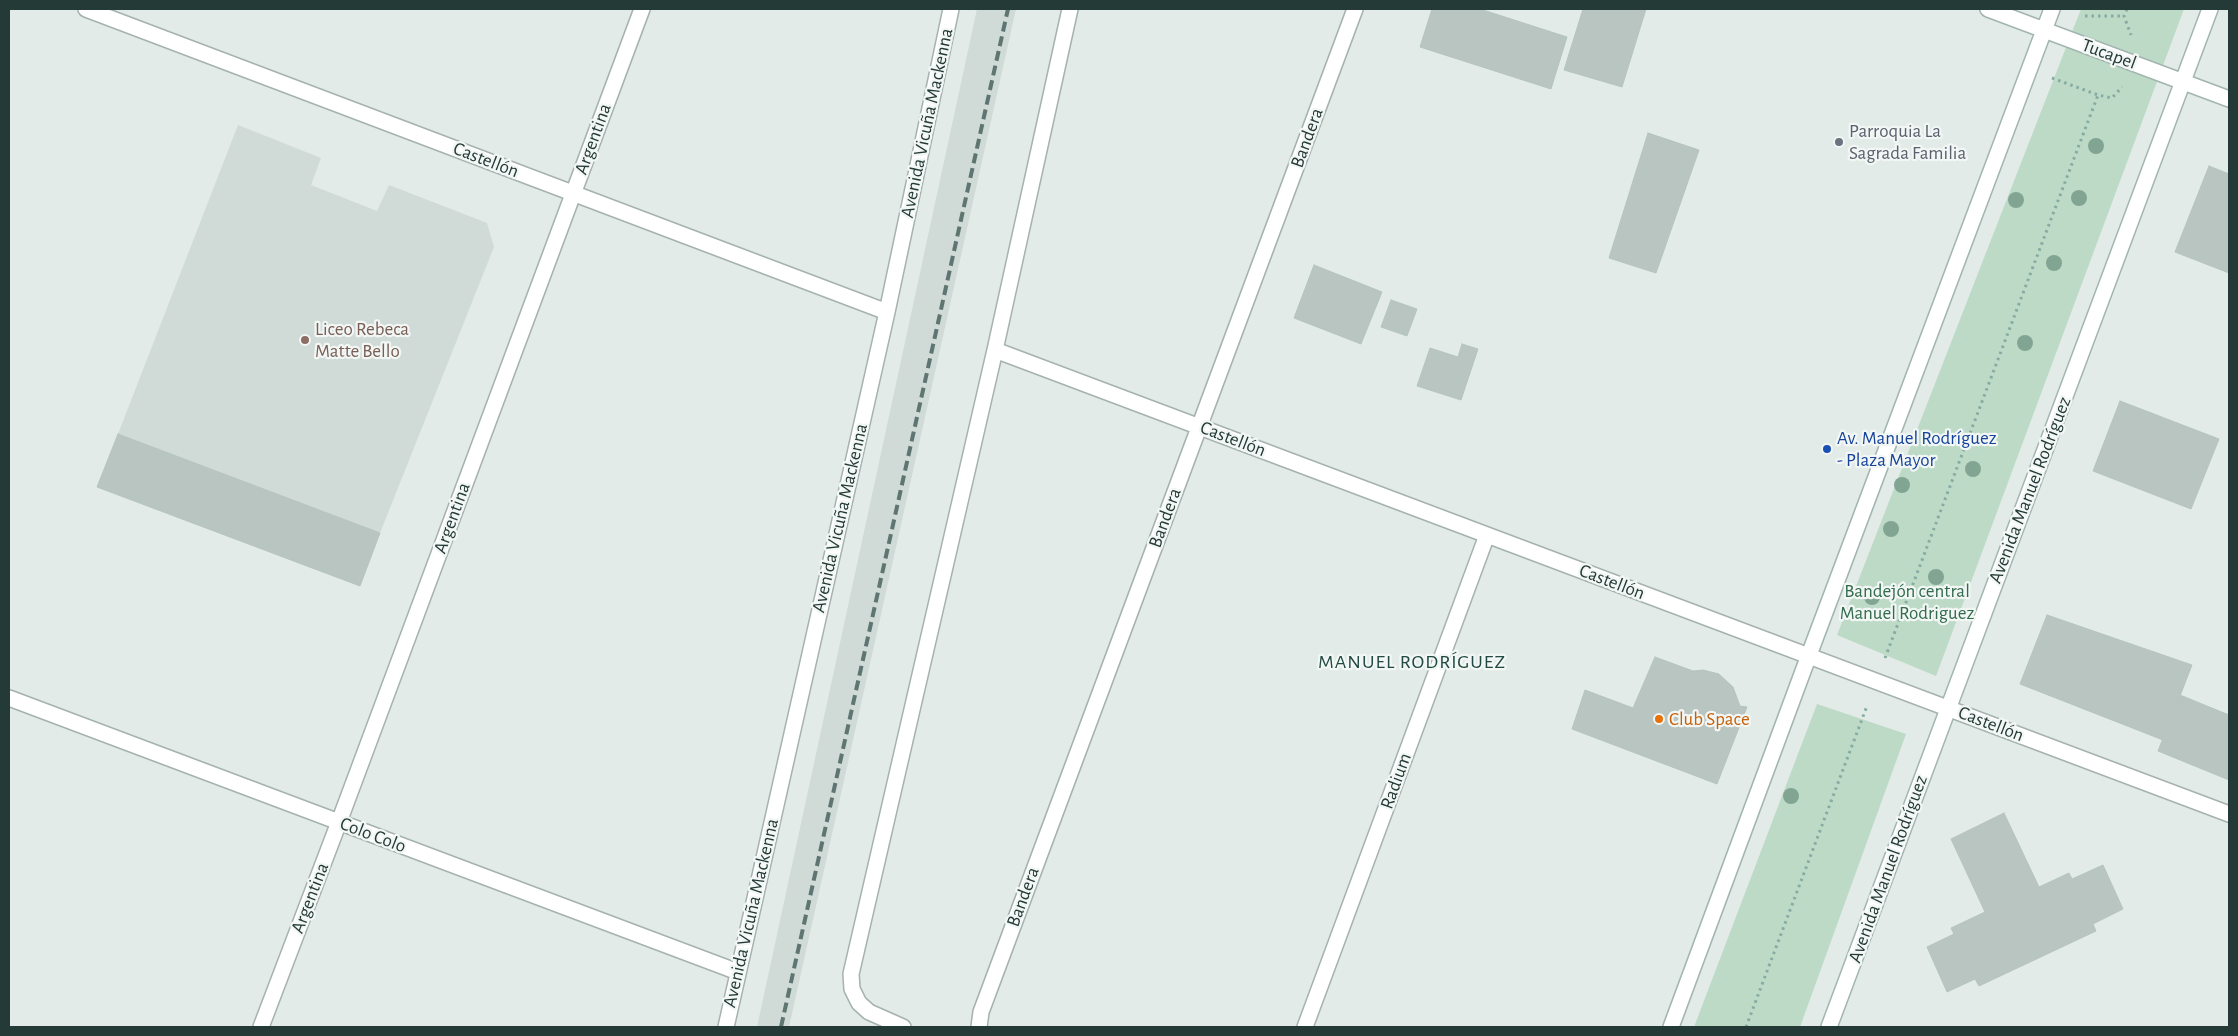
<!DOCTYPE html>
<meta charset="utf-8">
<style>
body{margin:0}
#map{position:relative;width:2238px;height:1036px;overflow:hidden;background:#e2ebe7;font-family:"Alegreya Sans",sans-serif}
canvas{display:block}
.frame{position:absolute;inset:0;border:10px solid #243a36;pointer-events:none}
</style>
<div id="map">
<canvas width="2238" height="1036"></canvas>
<div class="frame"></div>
</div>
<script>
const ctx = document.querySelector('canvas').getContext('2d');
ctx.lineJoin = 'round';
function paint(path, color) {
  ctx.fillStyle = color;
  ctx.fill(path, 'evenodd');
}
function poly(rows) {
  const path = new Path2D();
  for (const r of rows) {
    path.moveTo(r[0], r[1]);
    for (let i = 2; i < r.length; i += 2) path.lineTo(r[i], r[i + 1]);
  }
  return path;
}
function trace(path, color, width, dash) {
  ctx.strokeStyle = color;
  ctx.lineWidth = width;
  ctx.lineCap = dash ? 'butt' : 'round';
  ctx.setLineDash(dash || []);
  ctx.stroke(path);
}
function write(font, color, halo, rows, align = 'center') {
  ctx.font = font + ' "Alegreya Sans",sans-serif';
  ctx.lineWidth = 4.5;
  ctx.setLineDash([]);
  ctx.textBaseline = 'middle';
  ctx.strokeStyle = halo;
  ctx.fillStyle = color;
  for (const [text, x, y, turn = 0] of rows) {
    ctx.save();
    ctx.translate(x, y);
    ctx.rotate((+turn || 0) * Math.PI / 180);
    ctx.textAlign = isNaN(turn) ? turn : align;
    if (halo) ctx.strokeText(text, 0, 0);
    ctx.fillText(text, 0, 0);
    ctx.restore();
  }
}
paint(poly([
 [977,9,1016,9,789,1027,757,1027],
 [238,125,321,158,311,185,377,211,389,185,487,223,494,247,380,533,118,434]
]), '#d0dad6');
paint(poly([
 [2081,9,2184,9,1936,676,1837,635],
 [1817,704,1906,734,1800,1027,1694,1027]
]), '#bddac7');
const building = poly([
 [1432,9,1480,9,1567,37,1551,89,1420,47,1432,9],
 [1583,9,1646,9,1622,87,1564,70,1583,9],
 [1648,133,1699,150,1656,273,1609,258,1648,133],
 [2209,166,2229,174,2229,273,2175,252,2209,166],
 [1314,265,1382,292,1361,344,1294,318,1314,265],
 [1391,300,1417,309,1407,336,1381,327,1391,300],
 [1462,344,1478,349,1461,400,1417,386,1430,348,1458,357,1462,344],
 [2120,401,2219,439,2191,509,2093,471,2120,401],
 [118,434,380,533,360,586,97,487,118,434],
 [2047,615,2192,665,2163,740,2020,684,2047,615],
 [1655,657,1693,671,1703,670,1719,674,1733,687,1740,706,1747,707,1717,784,1572,729,1585,690,1633,708,1655,657],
 [2180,695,2229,715,2229,780,2158,751,2180,695],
 [2004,813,2039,887,2069,873,2072,879,2103,865,2123,909,2093,924,2096,931,1979,986,1975,979,1947,992,1927,947,1954,934,1951,928,1985,912,1951,839,2004,813]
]);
paint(building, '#b8c5c1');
trace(building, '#b5c4bf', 1);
const minor = poly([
 [86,9,887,312],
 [995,350,2229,814],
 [9,698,738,972],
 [261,1027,339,822,642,9],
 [726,1027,887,312,951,9],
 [903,1027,869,1012,859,1003,852,989,851,974,995,350,1070,9],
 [979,1027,981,1012,1355,9],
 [1305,1027,1487,535]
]);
const secondary = poly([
 [1988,9,2229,99],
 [1671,1027,1809,655,2052,9],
 [1829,1027,2210,9]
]);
trace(minor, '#a5b2ae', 18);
trace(secondary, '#a2b5b0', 18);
trace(poly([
 [2127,9,2124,16,2131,35],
 [2085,16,2124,16],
 [2052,78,2098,95,2112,98,2122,87],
 [1885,658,2098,95],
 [1746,1027,1867,706]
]), '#86aba2', 3, [2.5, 4]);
trace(minor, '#fff', 15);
trace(secondary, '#fff', 15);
trace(poly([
 [781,1027,1008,9]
]), '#5e7571', 4, [10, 5]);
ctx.fillStyle = '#81a592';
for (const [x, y] of [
 [2096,146],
 [2079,198],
 [2016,200],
 [2054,263],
 [2025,343],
 [1973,469],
 [1902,485],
 [1891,529],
 [1936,577],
 [1872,597],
 [1791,796]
]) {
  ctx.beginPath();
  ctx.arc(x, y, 8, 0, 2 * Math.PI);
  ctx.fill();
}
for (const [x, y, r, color] of [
 [1839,142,5,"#6b7280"],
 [305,340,5,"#8d6e63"],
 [1827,449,5,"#1a4fb4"],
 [1659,719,5,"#e8710a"]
]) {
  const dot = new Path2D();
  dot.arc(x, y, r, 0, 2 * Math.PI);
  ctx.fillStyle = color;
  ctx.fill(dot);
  trace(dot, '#f2f7f5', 2);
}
write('19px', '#243a36', '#f2f7f5', [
 ["Tucapel",2109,54,20],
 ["Avenida Vicuña Mackenna",927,123,-78],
 ["Bandera",1307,138,-70],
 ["Argentina",593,139,-70],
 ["Castellón",486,160,21],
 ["Castellón",1233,439,21],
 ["Avenida Manuel Rodríguez",2030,490,-69],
 ["Argentina",452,518,-70],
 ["Avenida Vicuña Mackenna",840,518,-77],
 ["Bandera",1165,518,-70],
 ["Castellón",1612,582,21],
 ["Castellón",1991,724,21],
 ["Radium",1396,781,-70],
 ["Colo Colo",373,835,21],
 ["Avenida Manuel Rodríguez",1888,869,-70],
 ["Bandera",1023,897,-70],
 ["Argentina",310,898,-69],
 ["Avenida Vicuña Mackenna",751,913,-77]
]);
write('19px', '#5b616d', '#f2f7f5', [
 ["Parroquia La",1849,131],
 ["Sagrada Familia",1849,153]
], 'left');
write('19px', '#785e54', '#f2f7f5', [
 ["Liceo Rebeca",315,329],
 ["Matte Bello",315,351]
], 'left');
write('19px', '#164399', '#f2f7f5', [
 ["Av. Manuel Rodríguez",1837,438],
 ["- Plaza Mayor",1837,460]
], 'left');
write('19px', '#326c4d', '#f2f7f5', [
 ["Bandejón central",1907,591],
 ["Manuel Rodriguez",1907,613]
]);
write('19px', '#c56008', '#f2f7f5', [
 ["Club Space",1669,719]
], 'left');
ctx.letterSpacing = '1px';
write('20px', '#224a43', '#f2f7f5', [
 ["MANUEL RODRÍGUEZ",1412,662]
]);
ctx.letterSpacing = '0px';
</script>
